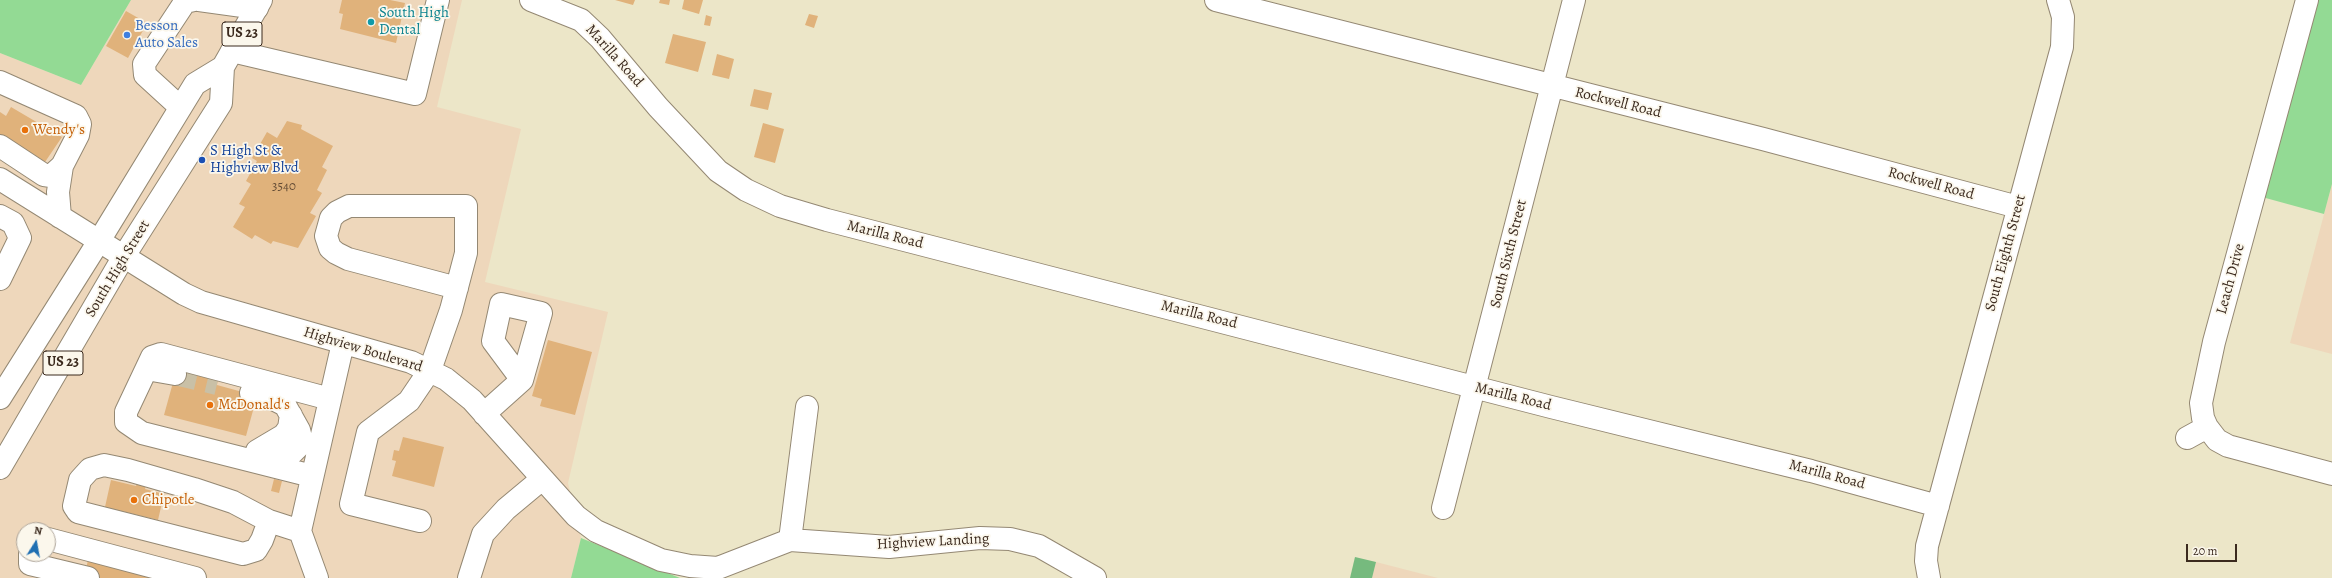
<!DOCTYPE html>
<style>
body{margin:0}
#map{position:relative;width:2332px;height:578px;overflow:hidden;background:#ece6c8;font-family:Alegreya,serif}
canvas{display:block}
.north{position:absolute;left:16px;top:522px;width:40px;height:40px;box-sizing:border-box;background:#fbf7ec;border:1px solid #aea59a;border-radius:50%;rotate:11deg;font-size:11px;font-weight:700;line-height:16px;text-align:center;color:#3b2a1e}
.north::after{content:'';display:block;margin:auto;width:14px;height:18px;background:#1f6fb2;clip-path:polygon(50% 0,100% 100%,50% 72%,0 100%)}
.scale{position:absolute;left:2186px;top:544px;width:51px;height:18px;box-sizing:border-box;border:2px solid #3b2a1e;border-top:0;padding-left:5px;font-size:12px;line-height:14px;white-space:nowrap;color:#3b2a1e;-webkit-text-stroke:3px #fbf7ec;paint-order:stroke}
</style>
<div id="map">
<canvas width="2332" height="578"></canvas>
<div class="north">N</div>
<div class="scale">20 m</div>
</div>
<script>
const ctx = document.querySelector('canvas').getContext('2d');
ctx.lineJoin = 'round';
function paint(path, color) {
  ctx.fillStyle = color;
  ctx.fill(path, 'evenodd');
}
function poly(rows) {
  const path = new Path2D();
  for (const r of rows) {
    path.moveTo(r[0], r[1]);
    for (let i = 2; i < r.length; i += 2) path.lineTo(r[i], r[i + 1]);
  }
  return path;
}
function trace(path, color, width, dash) {
  ctx.strokeStyle = color;
  ctx.lineWidth = width;
  ctx.lineCap = dash ? 'butt' : 'round';
  ctx.setLineDash(dash || []);
  ctx.stroke(path);
}
function write(font, color, halo, rows, align = 'center') {
  ctx.font = font + ' Alegreya,serif';
  ctx.lineWidth = 3.5;
  ctx.setLineDash([]);
  ctx.textBaseline = 'middle';
  ctx.strokeStyle = halo;
  ctx.fillStyle = color;
  for (const [text, x, y, turn = 0] of rows) {
    ctx.save();
    ctx.translate(x, y);
    ctx.rotate((+turn || 0) * Math.PI / 180);
    ctx.textAlign = isNaN(turn) ? turn : align;
    if (halo) ctx.strokeText(text, 0, 0);
    ctx.fillText(text, 0, 0);
    ctx.restore();
  }
}
paint(poly([
 [131,0,462,0,437,107,521,129,485,282,608,312,568,483,581,538,571,578,0,578,0,53,81,85],
 [24,530,48,530,48,554,24,554],
 [2332,184,2332,354,2290,343],
 [1376,562,1438,578,1372,578]
]), '#eed7bb');
paint(poly([
 [0,0,131,0,81,85,0,53],
 [2316,0,2332,0,2332,184,2324,214,2262,197],
 [581,538,680,578,571,578]
]), '#93da94');
paint(poly([
 [1355,557,1376,562,1372,578,1350,578]
]), '#76ba7e');
paint(poly([
 [342,0,390,0,405,3,396,43,340,29,343,14,339,13],
 [615,0,635,0,633,5],
 [660,0,670,0,669,5,659,3],
 [684,0,703,0,699,14,682,9],
 [126,11,147,23,128,58,106,46],
 [809,14,818,16,814,28,805,25],
 [706,15,712,17,710,26,704,25],
 [673,34,706,42,698,72,665,63],
 [717,54,734,59,729,79,712,75],
 [754,89,772,93,768,110,750,106],
 [11,107,62,137,45,162,32,153,30,156,0,137,0,112,6,116],
 [287,121,302,125,301,129,333,146,322,167,327,170,317,190,322,193,310,213,316,216,298,248,273,241,271,244,255,235,252,239,233,227,245,207,239,204,251,184,246,181,257,161,252,158,267,132,277,138],
 [763,123,784,129,775,163,754,157],
 [548,340,592,352,575,415,540,406,542,399,532,396],
 [177,368,218,379,217,385,257,396,246,436,164,415],
 [403,437,444,447,434,487,392,476,396,461,392,460,394,450,399,451],
 [274,479,282,481,279,493,271,491],
 [111,480,136,486,137,483,146,485,145,489,164,494,158,520,105,507],
 [88,560,151,578,84,578]
]), '#e0b27b');
trace(poly([
 [175,374,217,384]
]), '#c9c0a6', 22, [22, 11]);
const minor = poly([
 [199,0,257,8],
 [531,0,581,20,600,38,658,107,718,171,746,190,780,206,827,220,1551,407,1811,471,1938,506],
 [1216,0,1763,139,2018,207],
 [2307,0,2214,342,2201,403,2203,418,2207,427,2217,440,2228,446,2332,474],
 [232,51,415,94,438,0],
 [0,82,76,116,80,124,78,135,62,166,58,192,60,217],
 [180,107,145,75,144,64,185,2,194,0],
 [0,146,44,175,51,176,62,166],
 [0,179,184,294,201,302,411,362,446,379,472,400,576,516,596,531,661,560,690,566,718,568,790,540,889,547,980,538,1010,539,1039,546,1095,578],
 [0,216,13,223,20,238,0,279],
 [145,372,152,370,175,374],
 [251,393,275,400,285,405,299,430,301,438,299,446,292,453,283,456,258,451],
 [484,414,522,380,541,313,501,304,493,341,522,380],
 [2187,438,2207,427],
 [257,451,284,435,289,428,291,415],
 [312,476,142,433,126,422,126,412,152,357,161,354,330,399],
 [1443,508,1574,0],
 [269,521,262,540,256,550,243,554,78,512,74,506,80,480,90,469,104,465,128,470,194,489,233,502,269,521,300,531],
 [420,521,351,504,368,432,409,401,430,370,451,310,466,253,466,206,349,206,337,212,331,218,326,236,330,248,336,253,348,259,457,288],
 [48,539,195,578],
 [790,540,807,407],
 [30,554,30,564,88,578],
 [317,578,300,531,343,343],
 [469,578,483,534,506,509,542,479],
 [1929,578,1926,561,1927,546,2062,47,2063,17,2058,0]
]);
const major = poly([
 [0,398,99,241,195,84,223,67],
 [0,468,124,256,221,103,223,67,261,0]
]);
trace(minor, '#948873', 24);
trace(major, '#948873', 24);
trace(minor, '#fff', 22);
trace(major, '#fff', 22);
for (const [x, y, r, color] of [
 [371,22,4,"#0f9aa8"],
 [127,35,4,"#3f7fe0"],
 [25,130,4,"#e8710a"],
 [202,160,4,"#1a4fb4"],
 [210,405,4,"#e8710a"],
 [134,500,4,"#e8710a"]
]) {
  const dot = new Path2D();
  dot.arc(x, y, r, 0, 2 * Math.PI);
  ctx.fillStyle = color;
  ctx.fill(dot);
  trace(dot, '#fbf7ec', 1.5);
}
write('13px', '#644c35', null, [
 ["3540",284,187]
]);
for (const [x, y, w] of [
 [242,34,40],
 [63,363,40]
]) {
  const box = new Path2D();
  box.roundRect(x - w / 2, y - 12, w, 24, 3);
  ctx.fillStyle = '#fbf7ec';
  ctx.fill(box);
  trace(box, '#3b2a1e', 1);
}
write('bold 14px', '#3b2a1e', null, [
 ["US 23",242,34],
 ["US 23",63,363]
]);
write('15px', '#0d838f', '#fbf7ec', [
 ["South High",379,13],
 ["Dental",379,30]
], 'left');
write('15px', '#366cbe', '#fbf7ec', [
 ["Besson",135,26],
 ["Auto Sales",135,43]
], 'left');
write('15px', '#3b2a1e', '#fbf7ec', [
 ["Marilla Road",614,56,48],
 ["Rockwell Road",1618,103,14],
 ["Rockwell Road",1931,184,15],
 ["Marilla Road",885,235,14],
 ["South Eighth Street",2006,253,-75],
 ["South Sixth Street",1509,254,-76],
 ["South High Street",118,269,-59],
 ["Leach Drive",2231,279,-75],
 ["Marilla Road",1199,315,14],
 ["Highview Boulevard",363,350,17],
 ["Marilla Road",1513,397,14],
 ["Marilla Road",1827,475,15],
 ["Highview Landing",933,542,-3]
]);
write('15px', '#c56008', '#fbf7ec', [
 ["Wendy's",33,130],
 ["McDonald's",218,405],
 ["Chipotle",142,500]
], 'left');
write('15px', '#164399', '#fbf7ec', [
 ["S High St &",210,151],
 ["Highview Blvd",210,168]
], 'left');
</script>
